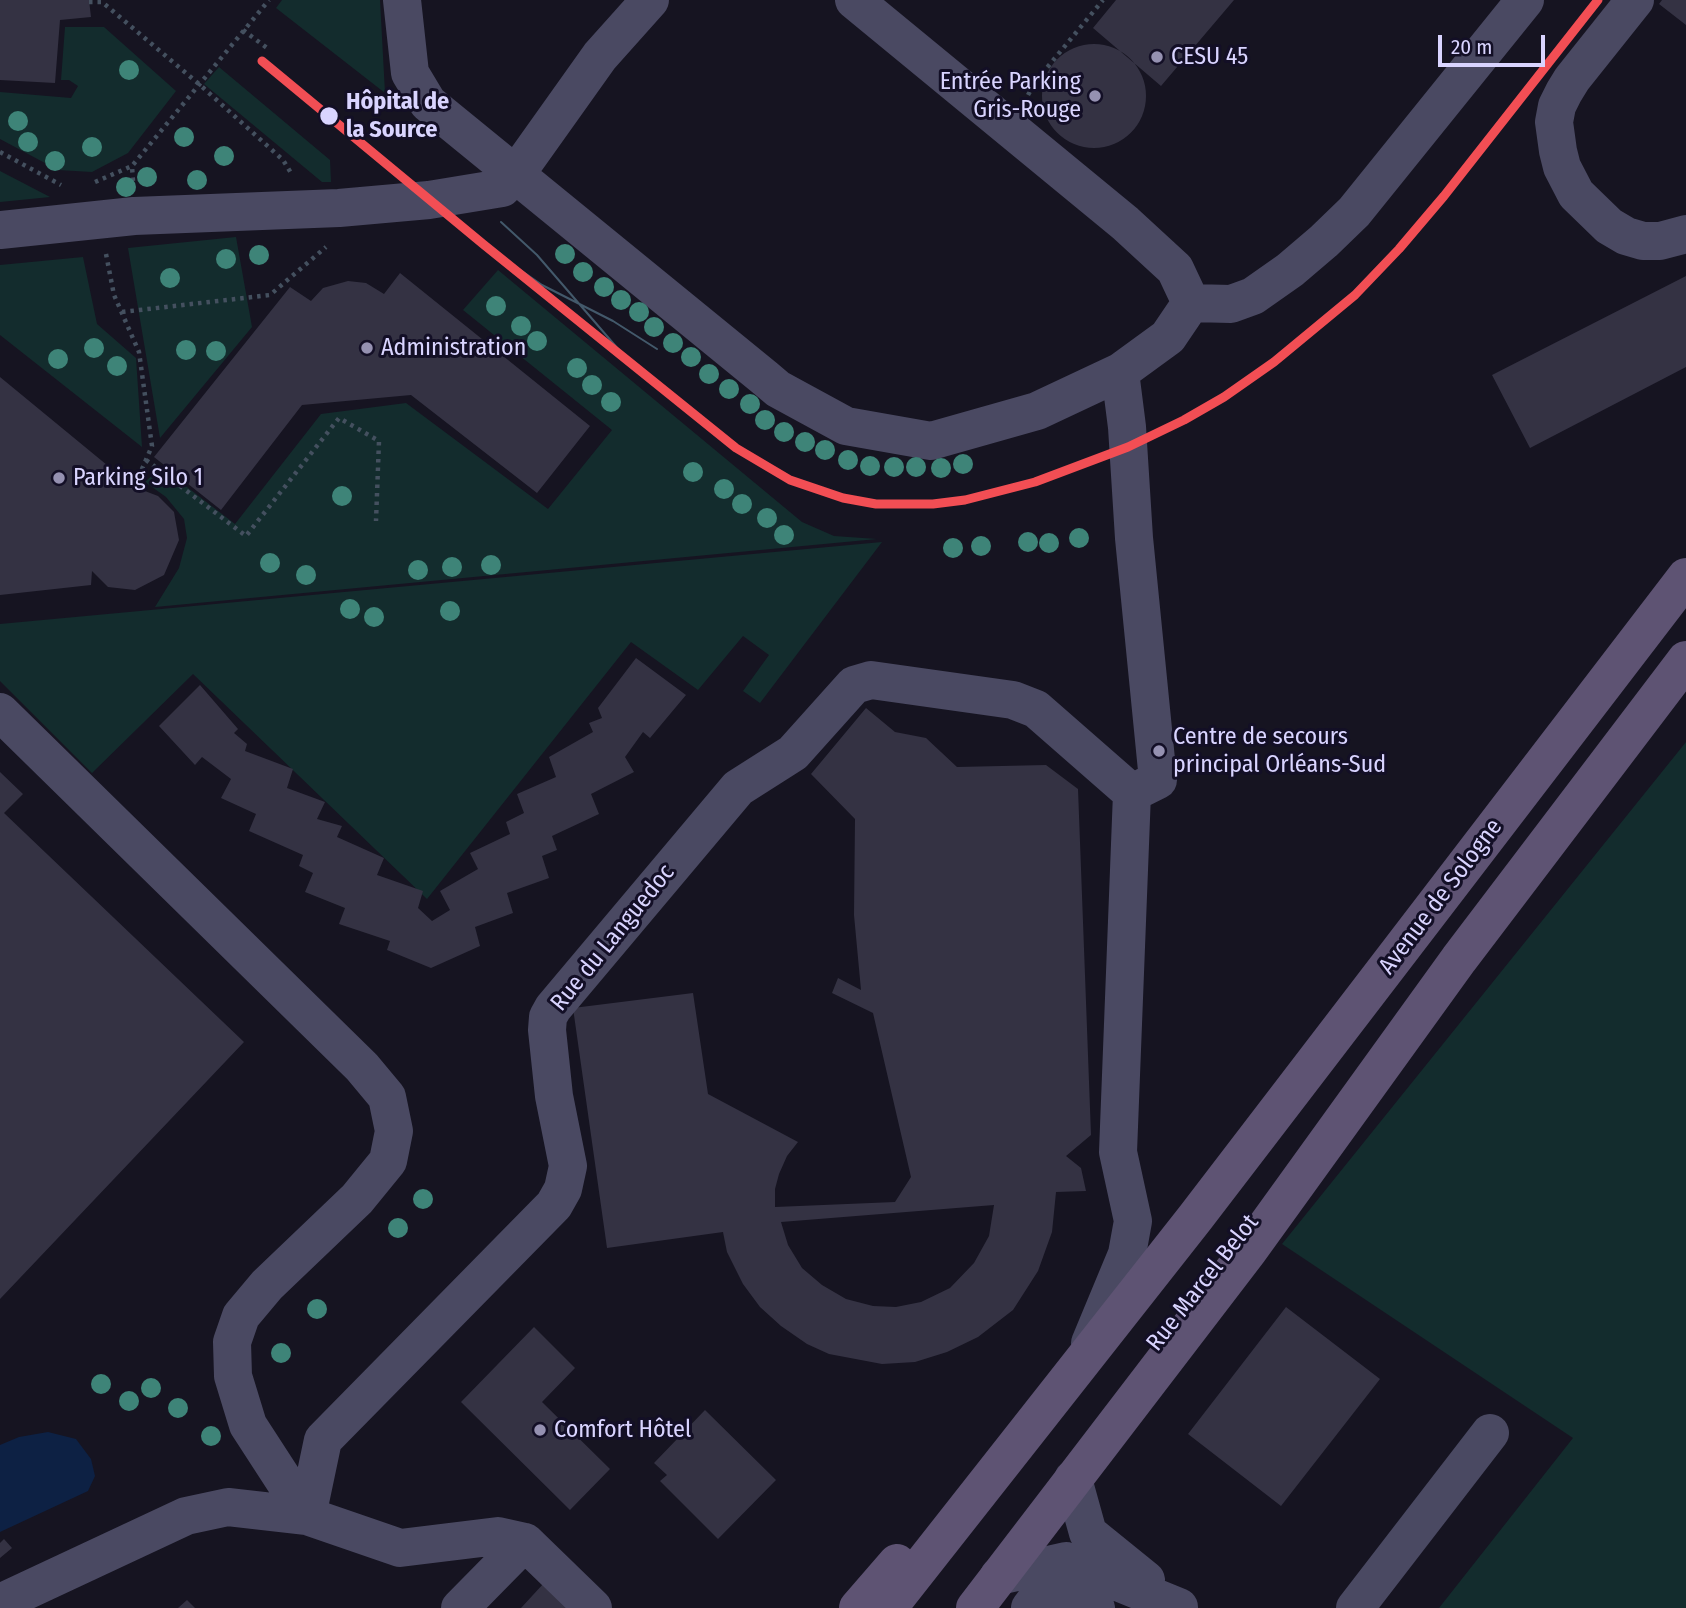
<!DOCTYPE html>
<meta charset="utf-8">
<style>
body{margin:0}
#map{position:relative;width:1686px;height:1608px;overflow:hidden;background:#161421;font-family:"Fira Sans Condensed",sans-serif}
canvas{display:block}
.scale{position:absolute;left:1438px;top:35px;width:107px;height:32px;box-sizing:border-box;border:4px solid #d9d4ff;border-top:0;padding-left:9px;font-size:21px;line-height:24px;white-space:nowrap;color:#d9d4ff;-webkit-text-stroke:5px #130f26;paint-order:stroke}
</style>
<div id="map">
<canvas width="1686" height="1608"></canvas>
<div class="scale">20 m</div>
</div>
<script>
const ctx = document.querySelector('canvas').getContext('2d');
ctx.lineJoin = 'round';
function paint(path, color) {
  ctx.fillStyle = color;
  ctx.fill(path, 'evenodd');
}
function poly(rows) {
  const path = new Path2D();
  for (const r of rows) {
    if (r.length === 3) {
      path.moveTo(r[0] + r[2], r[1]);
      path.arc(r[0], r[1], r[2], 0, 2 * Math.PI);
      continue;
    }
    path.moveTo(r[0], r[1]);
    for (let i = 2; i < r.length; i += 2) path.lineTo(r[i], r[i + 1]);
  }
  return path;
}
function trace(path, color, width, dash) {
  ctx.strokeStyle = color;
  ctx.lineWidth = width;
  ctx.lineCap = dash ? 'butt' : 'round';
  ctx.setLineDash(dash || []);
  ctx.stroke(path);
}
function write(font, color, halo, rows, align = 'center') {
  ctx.font = font + ' "Fira Sans Condensed",sans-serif';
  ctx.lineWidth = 6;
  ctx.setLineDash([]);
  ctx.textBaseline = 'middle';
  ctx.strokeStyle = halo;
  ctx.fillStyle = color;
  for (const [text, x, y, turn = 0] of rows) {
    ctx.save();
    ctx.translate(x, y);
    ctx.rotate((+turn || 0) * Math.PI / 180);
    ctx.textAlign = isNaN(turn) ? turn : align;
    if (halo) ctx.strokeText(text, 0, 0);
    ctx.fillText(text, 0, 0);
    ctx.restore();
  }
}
paint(poly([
 [282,0,380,0,385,93,276,8],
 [65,27,104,27,176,91,128,153,92,172,58,170,0,139,0,92,71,98,78,86,69,80,61,80],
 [219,67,330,160,331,182,322,182,204,84],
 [0,171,50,197,0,202],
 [236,237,252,327,160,438,128,248],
 [83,257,97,324,136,358,142,447,0,335,0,265],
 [498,270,802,522,834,536,877,539,155,607,179,568,187,538,184,519,166,497,145,482,161,467,235,524,321,414,406,403,548,509,612,430,463,310],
 [882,542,760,703,743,691,769,655,743,636,698,690,631,642,427,899,193,674,92,773,0,681,0,624],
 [1686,742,1686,1608,1439,1608,1573,1438,1282,1244]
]), '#132c2d');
paint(poly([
 [48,1432,76,1439,91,1459,95,1476,88,1491,0,1532,0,1445,19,1437]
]), '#0d2144');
paint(poly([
 [0,0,89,0,91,17,60,20,55,83,0,80],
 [1116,0,1234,0,1161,86,1093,28],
 [1662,0,1686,0,1686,25,1659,4],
 [1094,96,52],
 [400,273,590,426,537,493,411,395,302,405,221,510,154,457,290,287,311,301,323,288,348,281,366,283,384,294],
 [1686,276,1686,367,1530,448,1492,375],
 [0,377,113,470,123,487,137,488,158,496,174,512,179,540,164,575,135,590,108,587,92,571,91,585,0,595],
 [636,658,686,695,650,738,643,732,625,757,634,772,591,794,599,814,552,836,557,850,542,856,549,878,507,893,513,913,475,927,480,946,431,968,387,950,390,941,339,924,345,908,305,892,313,873,299,866,303,855,249,831,256,814,221,798,231,779,202,757,195,765,159,726,200,685,238,729,234,733,247,744,245,751,293,769,287,788,325,802,317,819,342,826,337,837,384,858,377,875,423,891,418,908,432,921,450,910,440,891,478,869,470,853,510,834,506,822,524,813,517,794,556,777,549,757,593,732,589,723,602,718,598,708],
 [866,708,895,732,926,738,957,767,1046,765,1078,789,1091,1135,1066,1156,1081,1168,1086,1191,1056,1192,1052,1232,1038,1271,1013,1310,978,1337,947,1352,915,1362,882,1364,829,1354,807,1344,781,1326,760,1307,743,1284,727,1252,723,1232,607,1248,573,1008,693,993,708,1094,798,1142,787,1156,779,1174,775,1189,775,1207,895,1202,911,1177,873,1013,832,993,838,978,861,990,854,915,855,819,811,774],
 [994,1205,989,1236,974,1263,950,1288,921,1302,896,1307,873,1306,846,1299,822,1285,802,1268,788,1245,781,1222],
 [0,772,23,794,4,813,244,1042,0,1299],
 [1286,1307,1380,1379,1281,1506,1188,1434],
 [534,1327,575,1368,542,1402,610,1469,570,1510,461,1402],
 [705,1410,776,1480,718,1539,660,1481,667,1475,654,1463],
 [4,1539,12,1548,0,1558,0,1543],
 [544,1583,570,1608,521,1608],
 [187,1600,195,1608,178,1608]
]), '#343243');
trace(poly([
 [89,2,102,2,199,84,283,160,291,173],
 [243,30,267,48],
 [1028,95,1036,81,1103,0],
 [0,152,61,185],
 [133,181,132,166,269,0],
 [95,182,132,166],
 [106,254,114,295,139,352,152,446,139,476],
 [122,312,270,295,326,247],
 [146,460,246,536,339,418,379,441,376,521]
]), '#44505f', 4.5, [3.5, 5]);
trace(poly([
 [402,0,410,73,428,103,765,378,778,389,846,426,931,441,1037,411,1120,372,1168,337,1191,303],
 [854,0,1125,223,1175,269,1191,303,1231,304,1253,296,1290,270,1324,241,1354,212,1525,0],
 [1635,0,1572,79,1564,92,1557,106,1554,122,1558,151,1562,167,1576,194,1609,226,1626,236,1643,241,1660,241,1686,234],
 [0,230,134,216,339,208,429,200,502,188,516,174,600,56,650,0],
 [0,712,362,1067,387,1097,394,1131,388,1161,357,1199,267,1285,241,1316,232,1342,233,1376,248,1425,307,1516],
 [1090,1343,1127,1254,1133,1221,1118,1152,1132,793],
 [1073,1479,1088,1533,1146,1580],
 [307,1516,323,1440,554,1205,563,1189,568,1166,554,1096,547,1030,548,1017,553,1008,738,788,793,753,854,685,871,680,1013,700,1036,709,1132,793,1158,780,1134,538,1127,427,1120,372],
 [999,1576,1066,1561,1179,1607],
 [0,1603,186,1516,228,1507,307,1516,400,1548,498,1536,525,1542,593,1608],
 [460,1608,525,1542],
 [1030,1608,1039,1596,1070,1587,1096,1608],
 [1355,1608,1490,1433]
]), '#4a4962', 38);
trace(poly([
 [858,1608,897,1563],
 [888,1608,1195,1218,1686,577],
 [975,1608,1249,1250,1459,959,1686,660]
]), '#5e5373', 38);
trace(poly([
 [501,222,537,255,619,350,639,370],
 [483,244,542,285,613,321,657,349]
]), '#43596b', 2);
trace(poly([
 [262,61,483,244,736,448,790,480,843,498,876,504,933,504,965,500,1035,482,1128,447,1184,420,1224,397,1274,362,1355,295,1399,249,1444,196,1598,0]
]), '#f24e54', 9);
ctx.fillStyle = '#3e8478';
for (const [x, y] of [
 [129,70],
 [18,121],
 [184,137],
 [28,142],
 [92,147],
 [224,156],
 [55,161],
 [147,177],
 [197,180],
 [126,187],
 [565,254],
 [259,255],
 [226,259],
 [583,272],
 [170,278],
 [604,287],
 [621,300],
 [496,306],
 [639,312],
 [521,326],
 [654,327],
 [537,341],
 [673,343],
 [94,348],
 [186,350],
 [216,351],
 [691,357],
 [58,359],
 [117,366],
 [577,368],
 [709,374],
 [592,385],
 [729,389],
 [611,402],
 [750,404],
 [765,420],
 [784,432],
 [805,442],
 [825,450],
 [848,460],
 [963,464],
 [870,466],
 [894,467],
 [916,467],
 [941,468],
 [693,472],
 [724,489],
 [342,496],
 [742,504],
 [767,518],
 [784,535],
 [1079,538],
 [1028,542],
 [1049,543],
 [981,546],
 [953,548],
 [270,563],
 [491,565],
 [452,567],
 [418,570],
 [306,575],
 [350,609],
 [450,611],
 [374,617],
 [423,1199],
 [398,1228],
 [317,1309],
 [281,1353],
 [101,1384],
 [151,1388],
 [129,1401],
 [178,1408],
 [211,1436]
]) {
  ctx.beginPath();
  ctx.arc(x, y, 10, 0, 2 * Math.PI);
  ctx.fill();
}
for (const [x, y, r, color] of [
 [1157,57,7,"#9591b1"],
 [1095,96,7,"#9591b1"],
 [329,116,10,"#d9d4ff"],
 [367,348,7,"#9591b1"],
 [59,478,7,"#9591b1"],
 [1159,751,7,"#9591b1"],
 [540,1430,7,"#9591b1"]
]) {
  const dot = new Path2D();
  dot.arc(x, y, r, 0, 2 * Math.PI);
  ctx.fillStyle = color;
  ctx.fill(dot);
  trace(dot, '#130f26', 2.5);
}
write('24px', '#d9d4ff', '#130f26', [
 ["CESU 45",1171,57],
 ["Entrée Parking",1081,82,"right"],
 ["Gris-Rouge",1081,110,"right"],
 ["Administration",381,348],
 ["Parking Silo 1",73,478],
 ["Centre de secours",1173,737],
 ["principal Orléans-Sud",1173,765],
 ["Comfort Hôtel",554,1430]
], 'left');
write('bold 24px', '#d9d4ff', '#130f26', [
 ["Hôpital de",346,102],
 ["la Source",346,130]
], 'left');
write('24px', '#d9d4ff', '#130f26', [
 ["Avenue de Sologne",1441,897,-53],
 ["Rue du Languedoc",613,938,-51],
 ["Rue Marcel Belot",1203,1283,-52]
]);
</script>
